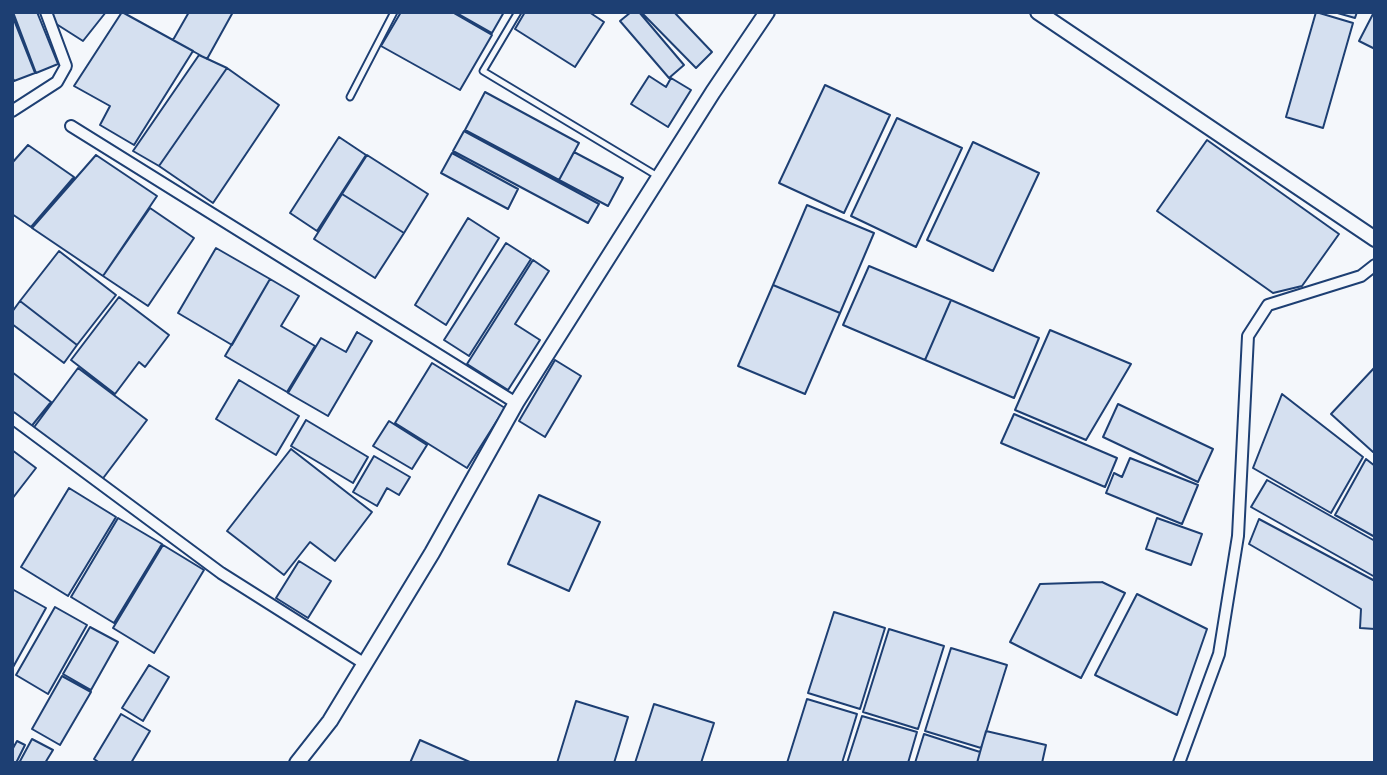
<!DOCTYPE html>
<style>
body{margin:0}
#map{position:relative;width:1387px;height:775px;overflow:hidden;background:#f4f7fb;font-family:"Archivo Narrow",sans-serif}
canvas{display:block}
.frame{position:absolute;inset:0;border:14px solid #1d3f73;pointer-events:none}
</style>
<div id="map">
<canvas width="1387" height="775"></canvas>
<div class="frame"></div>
</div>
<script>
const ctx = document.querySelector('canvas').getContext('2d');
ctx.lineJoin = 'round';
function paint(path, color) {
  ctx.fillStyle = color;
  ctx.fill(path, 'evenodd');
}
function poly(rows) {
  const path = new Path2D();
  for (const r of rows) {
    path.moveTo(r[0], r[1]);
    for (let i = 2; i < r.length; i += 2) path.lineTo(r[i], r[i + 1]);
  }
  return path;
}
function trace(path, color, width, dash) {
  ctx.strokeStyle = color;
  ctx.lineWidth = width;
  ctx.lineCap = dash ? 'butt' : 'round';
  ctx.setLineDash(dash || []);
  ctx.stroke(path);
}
const building = poly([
 [13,12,37,12,58,64,36,73,13,12],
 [47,12,106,12,83,41,50,20,47,12],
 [122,12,193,51,134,145,100,125,110,106,74,86,122,12],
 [189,12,233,12,207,59,173,40,189,12],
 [401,12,452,12,492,35,460,90,381,46,401,12],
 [455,12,504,12,492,33,455,12],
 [525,12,589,12,604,22,575,67,515,29,525,12],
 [631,12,639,12,684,65,669,78,620,21,631,12],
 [641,12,674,12,712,52,696,68,641,12],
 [1316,12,1353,23,1323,128,1286,117,1316,12],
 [1334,12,1357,12,1355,18,1334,12],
 [1374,12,1375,12,1375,49,1359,41,1374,12],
 [12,15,35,73,14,81,12,76,12,15],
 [199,55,227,68,159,166,133,151,199,55],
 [227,68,279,105,213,203,159,166,227,68],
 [649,76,666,87,671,78,691,90,668,127,631,104,649,76],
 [825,85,890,115,844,213,779,183,825,85],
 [485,92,579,143,559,180,465,130,485,92],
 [897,118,962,148,916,247,851,216,897,118],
 [464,131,599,204,588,223,453,151,464,131],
 [339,137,366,155,317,231,290,213,339,137],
 [1207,140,1339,234,1302,286,1273,293,1157,211,1207,140],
 [973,142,1039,173,993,271,927,240,973,142],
 [28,145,74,177,31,227,12,214,12,163,28,145],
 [574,152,623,178,608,206,559,180,574,152],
 [452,153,518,189,508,209,441,173,452,153],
 [96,155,157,196,103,276,32,228,96,155],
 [367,155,428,194,404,233,342,194,367,155],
 [342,194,404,233,375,278,314,239,342,194],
 [807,205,874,233,840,313,773,285,807,205],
 [150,208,194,238,148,306,103,276,150,208],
 [468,218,499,238,446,325,415,305,468,218],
 [506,243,531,259,469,356,444,340,506,243],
 [216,248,270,279,232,345,178,313,216,248],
 [59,251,116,295,77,345,20,301,59,251],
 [533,260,549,271,515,324,540,340,508,390,467,364,533,260],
 [869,266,951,300,925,360,843,325,869,266],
 [270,279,299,296,281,326,315,346,287,392,225,356,270,279],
 [773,285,840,313,805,394,738,366,773,285],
 [119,297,169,335,145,367,139,362,115,394,71,360,119,297],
 [951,300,1039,338,1014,398,925,360,951,300],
 [20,301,77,345,64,363,12,324,12,312,20,301],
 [1050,330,1131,364,1086,440,1015,410,1050,330],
 [357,332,372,341,328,416,288,393,321,338,346,352,357,332],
 [555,360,581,376,545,437,519,421,555,360],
 [432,363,505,408,467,468,395,423,432,363],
 [1375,367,1375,450,1373,452,1331,414,1375,367],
 [78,368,147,420,101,481,32,430,78,368],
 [12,372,51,402,30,428,12,415,12,372],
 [239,380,299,416,276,455,216,419,239,380],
 [1282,394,1363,457,1331,513,1253,468,1282,394],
 [1118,404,1213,449,1198,482,1103,437,1118,404],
 [1014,414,1117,458,1105,487,1001,443,1014,414],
 [306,420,368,457,353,483,291,446,306,420],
 [389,421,427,445,412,469,373,446,389,421],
 [291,449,372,512,335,561,310,542,284,575,227,531,291,449],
 [12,450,36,468,12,499,12,450],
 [374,456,410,477,399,495,387,488,377,506,353,492,374,456],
 [1130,458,1198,485,1182,524,1106,493,1114,473,1122,477,1130,458],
 [1366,459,1375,466,1375,537,1335,515,1366,459],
 [1267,480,1375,541,1375,577,1251,507,1267,480],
 [69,488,116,517,68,596,21,567,69,488],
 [539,495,600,522,569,591,508,564,539,495],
 [118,518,162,544,114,623,71,597,118,518],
 [1157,518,1202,534,1191,565,1146,549,1157,518],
 [1259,519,1375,581,1375,629,1360,628,1361,609,1249,544,1259,519],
 [163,545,204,570,154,653,113,628,163,545],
 [299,561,331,581,308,618,276,598,299,561],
 [1102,582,1125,593,1081,678,1010,642,1040,584,1102,582],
 [12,589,46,608,12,669,12,589],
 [1137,594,1207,629,1177,715,1095,675,1137,594],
 [55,607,87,625,48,694,16,675,55,607],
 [834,612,885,628,860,709,808,693,834,612],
 [90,627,118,642,91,690,63,674,90,627],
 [889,629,944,646,918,729,863,712,889,629],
 [951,648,1007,665,981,748,925,731,951,648],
 [149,665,169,677,143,721,122,708,149,665],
 [62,676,91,692,60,745,32,729,62,676],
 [807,699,857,714,842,763,787,763,807,699],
 [576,701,628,717,614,763,557,763,576,701],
 [654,704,714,723,701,763,635,763,654,704],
 [121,714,150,731,131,763,100,763,94,759,121,714],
 [862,716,917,732,908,763,847,763,862,716],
 [986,731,1046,745,1042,763,977,763,986,731],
 [924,734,980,752,977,763,915,763,924,734],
 [32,739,53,750,45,763,19,763,32,739],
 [420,740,472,763,410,763,420,740],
 [17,741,25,745,16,763,12,763,12,750,17,741]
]);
paint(building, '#d5e0f0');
trace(building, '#1d3f73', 2);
const service = poly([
 [518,12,483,71,659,177],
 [350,97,394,12]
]);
const minor = poly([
 [12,111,57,82,66,66,46,12],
 [71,126,516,403],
 [12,418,221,573,365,664],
 [1179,763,1219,654,1238,536,1248,336,1268,305,1361,276,1375,265]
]);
const tertiary = poly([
 [1038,12,1375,239],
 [297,763,330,721,432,553,516,403,713,92,767,12]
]);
trace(service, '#1d3f73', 9);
trace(minor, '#1d3f73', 14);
trace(tertiary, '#1d3f73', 18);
trace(service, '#f4f7fb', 5);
trace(minor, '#f4f7fb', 10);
trace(tertiary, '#f4f7fb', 14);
</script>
